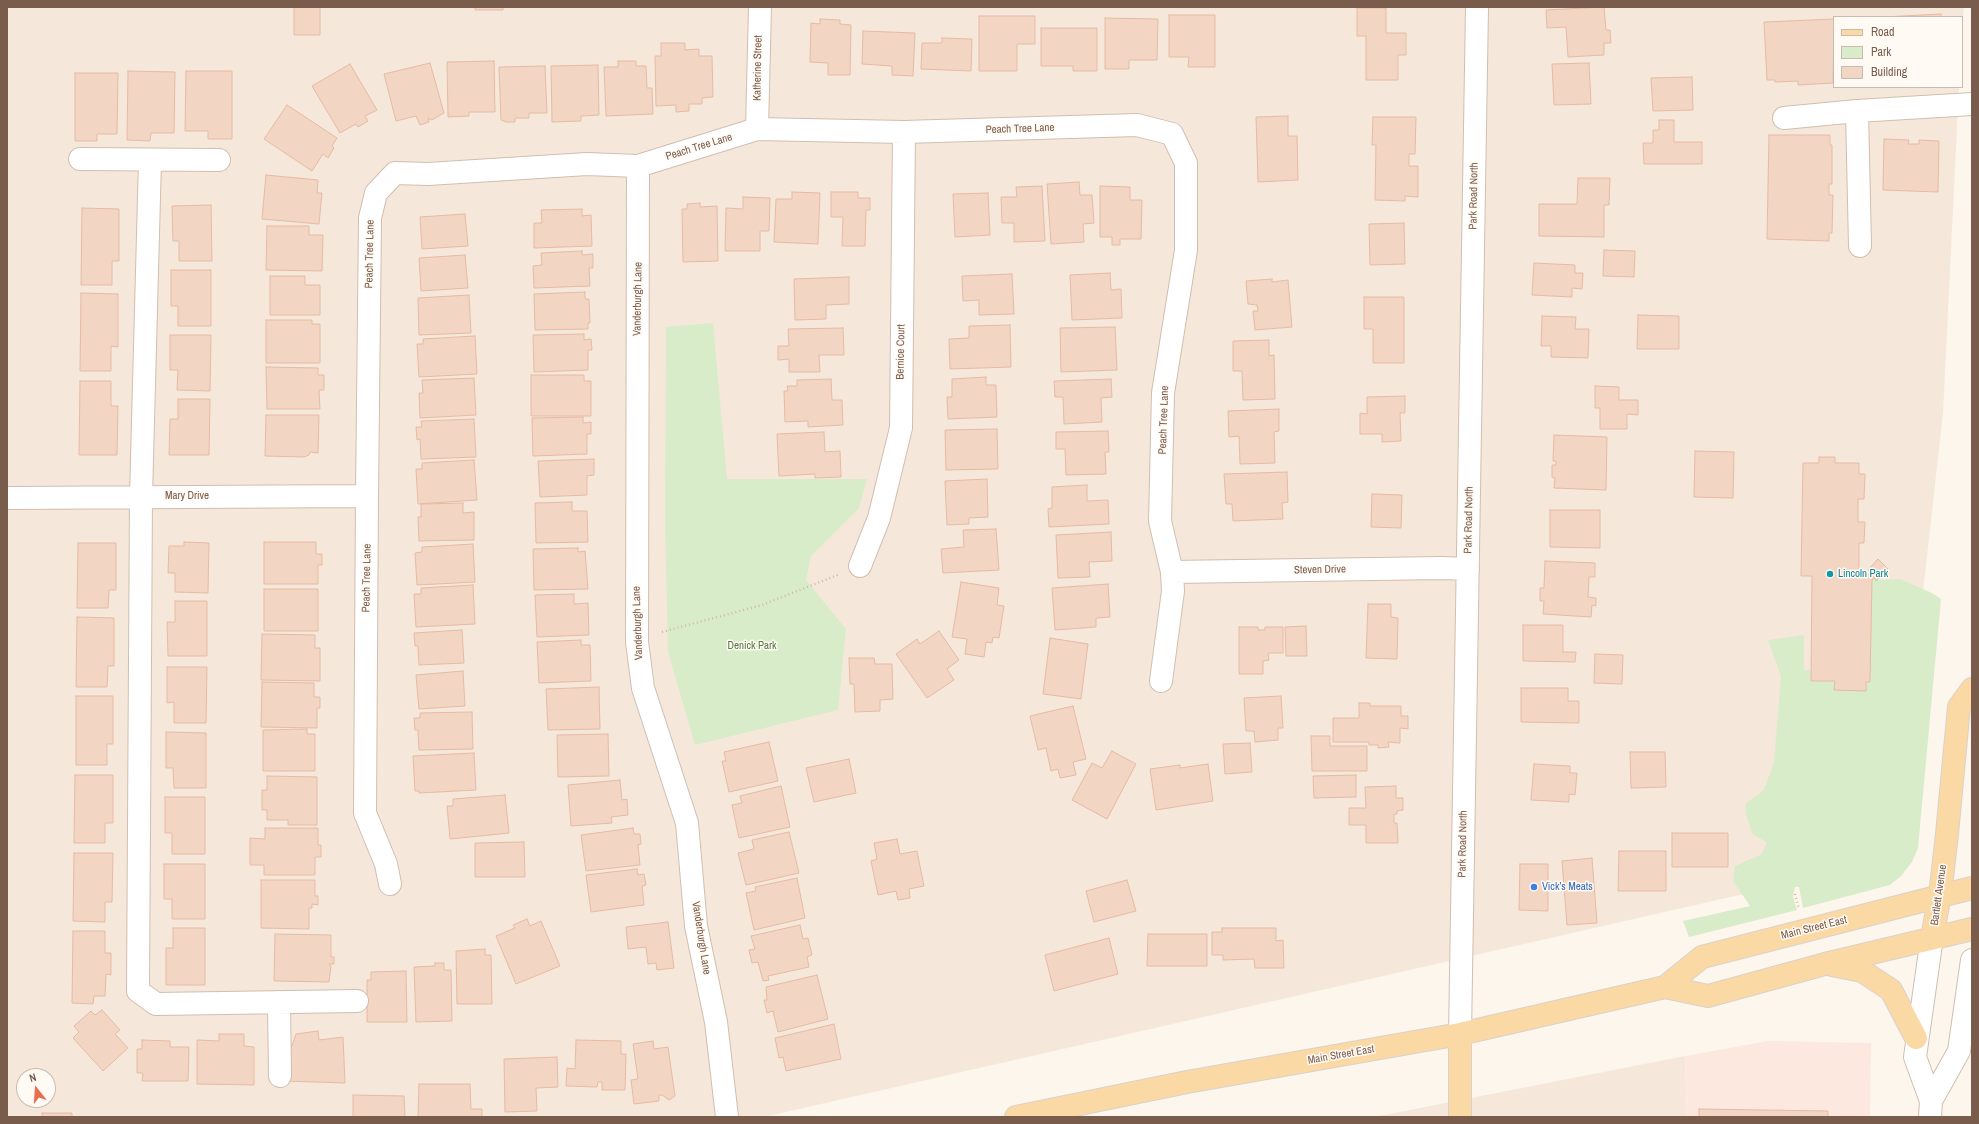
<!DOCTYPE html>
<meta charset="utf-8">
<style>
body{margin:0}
#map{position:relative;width:1979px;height:1124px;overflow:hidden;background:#fdf6ec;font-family:"Archivo Narrow",sans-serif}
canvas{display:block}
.frame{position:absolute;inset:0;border:8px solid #7a5c4d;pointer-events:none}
.legend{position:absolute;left:1833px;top:16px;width:130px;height:72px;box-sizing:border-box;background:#fffaf3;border:1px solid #cabbb1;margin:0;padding:5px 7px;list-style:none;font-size:12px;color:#7a5c4d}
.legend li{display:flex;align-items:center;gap:8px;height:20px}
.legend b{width:20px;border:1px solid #cabbb1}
.north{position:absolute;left:16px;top:1068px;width:40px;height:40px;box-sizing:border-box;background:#fffaf3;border:1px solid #cabbb1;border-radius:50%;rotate:343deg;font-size:11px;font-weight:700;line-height:16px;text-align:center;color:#7a5c4d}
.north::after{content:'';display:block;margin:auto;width:14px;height:18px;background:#e76f51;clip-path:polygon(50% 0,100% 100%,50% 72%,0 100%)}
</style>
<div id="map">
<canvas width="1979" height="1124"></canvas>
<div class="frame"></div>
<ul class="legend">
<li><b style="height:5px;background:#fbd9a5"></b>Road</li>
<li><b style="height:11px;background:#d8ecc9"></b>Park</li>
<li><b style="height:11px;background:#f3d5c3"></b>Building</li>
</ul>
<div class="north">N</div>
</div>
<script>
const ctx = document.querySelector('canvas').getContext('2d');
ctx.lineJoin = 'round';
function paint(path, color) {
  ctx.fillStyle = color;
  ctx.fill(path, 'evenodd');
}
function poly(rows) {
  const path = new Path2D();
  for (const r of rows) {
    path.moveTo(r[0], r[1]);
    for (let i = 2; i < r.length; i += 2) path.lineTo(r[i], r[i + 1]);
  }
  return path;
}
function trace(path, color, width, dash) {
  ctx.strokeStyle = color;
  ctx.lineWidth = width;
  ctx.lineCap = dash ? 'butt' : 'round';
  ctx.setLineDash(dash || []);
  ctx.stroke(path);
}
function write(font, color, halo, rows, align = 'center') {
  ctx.font = font + ' "Archivo Narrow",sans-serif';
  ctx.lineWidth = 3;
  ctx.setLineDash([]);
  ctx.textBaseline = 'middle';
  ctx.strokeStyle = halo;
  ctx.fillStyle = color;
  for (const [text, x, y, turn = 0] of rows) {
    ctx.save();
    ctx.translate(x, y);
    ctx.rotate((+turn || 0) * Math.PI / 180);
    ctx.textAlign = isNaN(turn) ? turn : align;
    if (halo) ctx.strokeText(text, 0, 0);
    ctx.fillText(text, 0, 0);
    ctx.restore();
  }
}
paint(poly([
 [7,7,1964,7,1962,36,1962,17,1834,17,1834,87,1959,87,1943,413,1893,860,764,1117,7,1117],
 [24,1076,48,1076,48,1100,24,1100],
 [1685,1056,1687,1117,1374,1117]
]), '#f5e8da');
paint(poly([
 [1768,1041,1871,1043,1870,1117,1687,1117,1685,1056]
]), '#fde8e0');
paint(poly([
 [713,323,727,479,867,479,859,508,811,556,806,580,846,629,838,710,695,745,668,652,665,525,666,327],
 [1874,577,1876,580,1900,579,1932,593,1941,599,1918,848,1912,862,1901,876,1890,885,1803,908,1799,887,1795,887,1793,896,1797,910,1689,937,1683,921,1750,906,1733,881,1735,866,1762,854,1767,842,1753,835,1746,815,1745,804,1764,790,1774,762,1781,676,1768,640,1804,635,1804,670,1811,670,1811,681,1835,681,1834,690,1866,690,1866,682,1870,682,1872,580]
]), '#d8ecc9');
const building = poly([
 [294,7,320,7,320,35,294,35,294,7],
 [475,7,503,7,503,10,475,10,475,7],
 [1604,7,1606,30,1610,30,1611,43,1604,43,1604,55,1568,57,1566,27,1547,28,1546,10,1604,7],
 [1357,8,1386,8,1386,33,1406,33,1406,55,1398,55,1398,80,1366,80,1366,36,1357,36,1357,8],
 [1941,14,1941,17,1883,17,1941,14],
 [1169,15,1215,15,1215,67,1188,67,1189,57,1169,57,1169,15],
 [979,16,1035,16,1035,44,1017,44,1017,71,979,71,979,16],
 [1105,18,1158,19,1157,60,1129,60,1129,69,1105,69,1105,18],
 [820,19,840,20,840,24,851,25,850,75,828,75,828,63,810,62,811,23,820,24,820,19],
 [1834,19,1833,83,1798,85,1798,81,1775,82,1775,80,1767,80,1764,22,1834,19],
 [1041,28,1097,28,1097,71,1073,71,1073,66,1041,66,1041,28],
 [863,31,915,33,913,76,892,75,892,66,862,64,863,31],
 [942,38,972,39,971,71,921,69,922,43,942,43,942,38],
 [661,43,685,43,685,50,699,49,699,56,712,56,713,97,702,98,702,104,689,104,689,111,676,112,676,105,656,106,655,56,661,56,661,43],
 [494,61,495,112,469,112,469,116,448,117,447,62,494,61],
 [618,61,636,61,636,66,646,66,647,88,652,88,653,114,606,116,604,67,618,67,618,61],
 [430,63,444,113,432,120,428,118,429,122,420,125,416,116,396,121,384,74,430,63],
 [1589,63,1591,104,1554,105,1552,64,1589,63],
 [350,64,377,110,365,116,368,121,358,127,356,124,340,133,312,86,350,64],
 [598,65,599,115,581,116,581,121,552,122,551,66,598,65],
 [545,66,547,113,529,113,529,118,515,118,515,122,506,122,501,120,499,67,545,66],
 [128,71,175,72,174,133,151,133,150,141,127,140,128,71],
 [186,71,232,71,232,139,208,139,208,131,185,131,186,71],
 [75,73,118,73,117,134,97,134,97,141,75,141,75,73],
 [1692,77,1693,110,1653,111,1651,78,1692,77],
 [287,105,337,138,332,146,334,148,328,158,323,154,312,171,264,139,287,105],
 [1288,116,1288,136,1297,136,1298,180,1258,182,1256,117,1288,116],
 [1373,117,1416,117,1415,154,1409,154,1409,166,1418,166,1418,197,1405,196,1405,201,1375,200,1376,145,1372,145,1373,117],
 [1659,120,1674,120,1674,142,1702,142,1702,164,1644,164,1643,143,1653,143,1653,130,1659,130,1659,120],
 [1769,135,1830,135,1830,145,1832,145,1832,184,1829,184,1829,195,1833,195,1832,233,1829,233,1829,241,1767,239,1769,135],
 [1884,139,1909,140,1908,144,1919,144,1919,140,1939,141,1938,192,1883,190,1884,139],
 [266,175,318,180,317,193,322,193,319,224,262,219,266,175],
 [1578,178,1610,178,1609,205,1604,205,1604,237,1539,236,1539,204,1577,204,1578,178],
 [1079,182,1080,195,1092,195,1094,223,1083,224,1084,242,1051,244,1047,184,1079,182],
 [1042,186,1045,241,1014,242,1014,223,1002,223,1001,197,1017,197,1016,187,1042,186],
 [1100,186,1130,187,1130,200,1142,200,1141,239,1120,239,1120,245,1112,245,1112,237,1100,237,1100,186],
 [792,192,820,193,818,244,774,242,776,199,792,199,792,192],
 [831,192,858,192,858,198,870,198,870,210,866,210,865,246,842,246,843,217,831,217,831,192],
 [988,193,990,235,955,237,953,194,988,193],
 [743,197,770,198,769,231,760,231,760,251,725,251,726,208,743,209,743,197],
 [700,203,700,207,717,206,718,261,683,262,682,209,687,209,687,204,700,203],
 [211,205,212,261,179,261,179,241,173,241,172,206,211,205],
 [82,208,119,209,119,261,112,261,112,285,81,285,82,208],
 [582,209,582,216,591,215,592,246,534,248,534,223,542,223,541,210,582,209],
 [465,214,468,246,422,249,420,217,465,214],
 [1404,223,1405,264,1370,265,1369,224,1404,223],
 [267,226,309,226,309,235,323,235,322,271,266,270,267,226],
 [1604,250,1635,251,1634,277,1603,276,1604,250],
 [582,251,582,255,593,254,593,268,589,268,590,286,534,288,533,266,542,265,541,253,582,251],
 [465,255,468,288,421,291,419,258,465,255],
 [1534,263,1575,265,1575,273,1583,273,1582,289,1572,288,1572,297,1532,295,1534,263],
 [171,270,211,270,211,326,178,326,178,306,171,306,171,270],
 [1110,273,1111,290,1121,289,1122,318,1072,320,1070,275,1110,273],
 [1012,274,1014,314,979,315,979,300,963,301,962,276,1012,274],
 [270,276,305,276,305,285,320,285,320,315,270,315,270,276],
 [849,277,849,304,826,305,826,319,795,320,794,279,849,277],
 [1272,279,1272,282,1288,280,1292,327,1255,330,1253,311,1258,311,1257,305,1248,304,1246,281,1272,279],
 [585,292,585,299,589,299,590,323,588,323,588,329,535,330,534,294,585,292],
 [81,293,118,294,118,347,111,346,111,371,80,371,81,293],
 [469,295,471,333,419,335,418,298,469,295],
 [1364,297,1404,297,1404,363,1373,363,1373,329,1364,329,1364,297],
 [1638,315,1679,316,1679,349,1637,349,1638,315],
 [1542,316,1576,317,1575,329,1589,329,1588,358,1551,357,1551,346,1541,346,1542,316],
 [266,320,312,320,312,324,320,324,320,363,266,363,266,320],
 [1010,325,1011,367,950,369,949,339,969,338,969,326,1010,325],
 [1115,327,1117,370,1061,372,1060,328,1115,327],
 [843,328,844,355,819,355,820,372,789,372,789,359,778,360,778,346,789,346,788,329,843,328],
 [584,334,584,340,591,339,592,350,588,350,588,370,534,372,533,335,584,334],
 [170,335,211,335,210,391,177,390,178,370,170,370,170,335],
 [475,336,477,374,419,377,417,344,423,344,423,339,475,336],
 [1269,340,1269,356,1274,355,1275,399,1243,400,1242,371,1233,371,1233,341,1269,340],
 [266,367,318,368,318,375,324,375,324,390,319,390,320,409,267,409,266,367],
 [531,375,584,375,584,381,591,381,591,416,531,416,531,375],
 [986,377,986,385,996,385,997,417,948,419,947,397,952,397,952,379,986,377],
 [474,378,476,415,420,418,419,393,423,393,422,380,474,378],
 [831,379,832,400,842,400,843,425,808,427,808,421,785,422,784,391,788,391,787,386,797,386,797,380,831,379],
 [1111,379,1112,397,1101,398,1102,422,1064,424,1063,397,1055,397,1054,381,1111,379],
 [80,381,111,381,111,406,118,406,117,455,79,455,80,381],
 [1595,386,1619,387,1619,400,1638,400,1638,415,1627,414,1627,429,1600,429,1600,408,1595,408,1595,386],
 [1405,396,1405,413,1400,413,1401,441,1382,442,1382,434,1360,434,1360,413,1367,414,1367,397,1405,396],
 [178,399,210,399,209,455,169,455,170,419,178,419,178,399],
 [1279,409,1279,431,1274,432,1275,463,1240,464,1239,436,1229,437,1228,411,1279,409],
 [266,415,319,415,318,453,310,452,309,455,304,457,265,456,266,415],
 [583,417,583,423,591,422,591,434,587,434,587,454,533,456,532,418,583,417],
 [474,419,476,457,421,459,420,439,417,440,416,427,422,427,421,421,474,419],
 [997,429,998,469,946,470,945,430,997,429],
 [1108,431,1109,452,1105,452,1106,474,1066,475,1065,449,1056,449,1056,432,1108,431],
 [824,432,825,452,840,451,841,477,815,478,815,474,779,476,777,434,824,432],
 [1554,435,1607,437,1606,490,1554,488,1555,478,1552,477,1552,465,1556,465,1556,461,1553,461,1554,435],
 [1695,451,1734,452,1733,498,1694,497,1695,451],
 [1819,457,1835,457,1835,463,1859,463,1859,474,1865,474,1864,499,1858,499,1858,522,1865,522,1864,543,1859,543,1859,576,1867,576,1871,572,1868,570,1878,559,1888,569,1876,581,1874,577,1872,580,1870,682,1866,682,1866,691,1834,690,1835,681,1811,681,1812,576,1801,576,1803,463,1819,463,1819,457],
 [594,459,594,475,587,476,587,495,540,497,538,461,594,459],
 [474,460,477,500,418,504,416,469,422,469,422,463,474,460],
 [1287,472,1288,502,1282,503,1283,519,1233,521,1232,504,1226,504,1224,474,1287,472],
 [987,479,988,517,969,518,969,524,947,525,945,481,987,479],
 [1087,485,1087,501,1108,500,1109,524,1049,527,1048,509,1052,508,1052,487,1087,485],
 [1372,494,1402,495,1401,528,1371,527,1372,494],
 [572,502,572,511,587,511,588,542,536,543,535,503,572,502],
 [463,503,463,513,474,512,474,540,419,541,418,517,421,517,421,504,463,503],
 [1550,510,1600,510,1600,548,1550,547,1550,510],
 [996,529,999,570,943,573,941,549,964,547,963,530,996,529],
 [1111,532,1112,561,1089,562,1090,577,1058,578,1056,535,1111,532],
 [184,542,209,543,208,593,175,592,175,573,168,573,169,546,184,546,184,542],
 [264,542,316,542,316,554,322,554,322,565,318,565,318,584,264,584,264,542],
 [78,543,116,543,116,590,109,590,108,608,77,608,78,543],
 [473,544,475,582,417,585,415,553,422,552,422,547,473,544],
 [578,548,578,552,585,551,588,589,534,590,533,549,578,548],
 [1545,561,1595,563,1595,577,1589,577,1588,597,1596,598,1596,606,1592,605,1591,617,1543,614,1544,601,1540,601,1540,588,1544,588,1545,561],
 [961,582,999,588,997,605,1004,606,999,638,993,637,992,643,986,642,984,657,965,654,967,639,952,637,961,582],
 [1108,584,1110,617,1096,618,1096,627,1055,630,1052,588,1108,584],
 [473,585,475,624,416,627,414,594,421,594,421,588,473,585],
 [264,589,318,589,318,631,264,631,264,589],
 [574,594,574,604,588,603,589,635,537,637,535,595,574,594],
 [175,601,207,601,207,656,168,656,167,622,175,622,175,601],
 [1368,604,1391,604,1391,617,1398,618,1397,659,1366,658,1368,604],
 [77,617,114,618,114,666,108,666,107,687,76,687,77,617],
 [1523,625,1563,625,1563,652,1576,652,1575,662,1523,661,1523,625],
 [1306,626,1307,656,1286,656,1285,627,1306,626],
 [1239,627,1258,627,1258,630,1265,630,1265,627,1283,627,1283,653,1268,653,1269,660,1263,661,1263,674,1239,674,1239,627],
 [462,630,464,663,419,665,418,646,415,646,414,633,462,630],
 [939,631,959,660,947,669,954,680,927,698,896,654,917,639,920,644,939,631],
 [262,634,315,635,315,648,320,648,320,681,261,680,262,634],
 [1050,638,1088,644,1081,699,1043,694,1050,638],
 [581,640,581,645,590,645,591,681,539,683,537,642,581,640],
 [1595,654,1623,655,1622,684,1594,683,1595,654],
 [849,658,874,658,875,664,892,664,893,699,880,700,880,711,855,712,854,684,850,684,849,658],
 [167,667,207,667,206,723,174,723,174,702,167,703,167,667],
 [463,671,465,706,419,709,416,675,463,671],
 [262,682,314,683,314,697,320,697,320,708,317,708,317,728,261,727,262,682],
 [599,687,600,729,548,730,546,689,599,687],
 [1521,688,1568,688,1568,701,1579,701,1579,723,1521,722,1521,688],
 [76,696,113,696,113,744,107,744,107,765,76,765,76,696],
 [1281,696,1283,728,1278,728,1278,740,1255,742,1254,731,1246,731,1244,698,1281,696],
 [1359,703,1370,703,1370,706,1401,706,1401,716,1408,716,1408,729,1400,728,1400,743,1388,742,1389,747,1378,748,1378,745,1369,745,1369,742,1333,742,1333,718,1359,718,1359,703],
 [1073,706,1086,759,1073,762,1076,775,1060,778,1058,769,1051,771,1046,748,1038,750,1030,716,1073,706],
 [472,712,473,749,419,750,418,730,415,730,414,718,420,718,420,713,472,712],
 [307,729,307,734,315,734,315,771,263,771,263,730,307,729],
 [166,732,206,733,206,788,174,788,173,768,166,768,166,732],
 [608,734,609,776,558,777,557,735,608,734],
 [1311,736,1330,736,1330,746,1367,746,1367,771,1312,771,1311,736],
 [769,742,778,781,729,792,722,761,726,761,724,752,769,742],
 [1250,743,1252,772,1225,774,1223,744,1250,743],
 [1112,751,1136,764,1107,819,1072,800,1092,763,1102,768,1112,751],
 [1630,752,1665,752,1666,787,1631,788,1630,752],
 [474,753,476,790,419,793,419,791,415,791,413,756,474,753],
 [849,759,856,793,814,802,806,768,849,759],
 [1208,764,1213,801,1156,810,1150,769,1180,765,1180,768,1208,764],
 [1534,764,1570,766,1570,773,1577,773,1575,795,1569,794,1569,802,1531,800,1534,764],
 [75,775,113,775,113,823,105,823,105,843,74,843,75,775],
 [1356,775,1356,797,1314,798,1313,776,1356,775],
 [267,776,317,777,317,825,288,825,288,820,267,820,267,810,262,810,262,790,267,790,267,776],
 [620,780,622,800,627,799,628,815,611,817,612,823,571,826,568,785,620,780],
 [781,786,790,827,739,838,732,805,742,803,740,796,781,786],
 [1396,786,1396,798,1403,798,1403,810,1397,811,1397,814,1394,814,1394,823,1397,823,1398,843,1366,843,1366,825,1349,825,1349,808,1366,808,1365,787,1396,786],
 [505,795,509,833,450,839,447,806,453,806,453,799,505,795],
 [165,797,205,797,205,854,172,854,172,833,165,833,165,797],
 [265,828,318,828,318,845,321,845,321,857,315,857,315,875,264,875,264,865,250,865,250,838,265,839,265,828],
 [633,828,634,834,640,834,641,844,638,845,640,865,586,871,581,835,633,828],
 [789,832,799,873,746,885,738,853,754,849,752,840,789,832],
 [1672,833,1728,833,1728,867,1672,867,1672,833],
 [897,839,900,854,917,851,924,886,909,889,910,898,898,900,896,891,878,895,871,861,877,859,874,843,897,839],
 [524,842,525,877,475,877,475,843,524,842],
 [1619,851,1666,851,1666,891,1618,891,1619,851],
 [74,853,113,853,112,902,105,902,105,922,73,921,74,853],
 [1592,858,1597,923,1567,925,1562,861,1592,858],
 [164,864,205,864,205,919,172,919,172,899,164,899,164,864],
 [1520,864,1548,864,1548,911,1519,910,1520,864],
 [637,869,638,875,644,874,646,885,642,886,644,905,591,912,586,875,637,869],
 [797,878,805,918,754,930,746,893,756,891,755,887,797,878],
 [261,880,315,880,315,896,318,896,318,905,312,904,312,908,309,908,309,929,261,928,261,880],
 [1127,880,1136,911,1094,922,1086,891,1127,880],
 [527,919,530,926,541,921,560,966,516,984,496,936,515,928,513,925,527,919],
 [668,922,674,968,657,970,656,963,648,964,646,947,628,949,626,927,668,922],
 [800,925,803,939,808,938,812,955,807,957,809,967,768,976,769,980,763,981,758,962,752,963,749,950,755,949,751,936,800,925],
 [173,928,205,928,205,985,166,985,166,948,173,948,173,928],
 [1222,928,1276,928,1276,941,1283,940,1284,968,1255,968,1254,959,1223,960,1223,955,1212,955,1212,932,1222,932,1222,928],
 [73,931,105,931,105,953,111,953,111,975,106,974,105,996,94,996,93,1004,72,1003,73,931],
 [275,934,331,935,331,957,334,957,334,964,329,964,331,966,329,982,274,981,275,934],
 [1148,934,1207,934,1207,966,1147,966,1148,934],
 [1109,938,1118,974,1054,991,1045,955,1109,938],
 [485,949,485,955,491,955,492,1004,457,1004,456,951,485,949],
 [435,963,444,963,444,970,451,970,452,1021,416,1022,414,967,435,966,435,963],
 [406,971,407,1022,367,1022,367,980,371,980,371,972,406,971],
 [817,975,828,1019,778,1032,773,1011,767,1013,764,1000,767,1000,766,987,817,975],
 [102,1010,120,1030,115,1034,128,1048,103,1071,73,1038,79,1032,74,1026,91,1011,95,1015,102,1010],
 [834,1024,841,1059,786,1071,783,1057,779,1058,775,1038,834,1024],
 [318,1031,319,1040,343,1037,345,1083,284,1081,289,1044,292,1046,296,1034,318,1031],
 [219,1034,244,1034,244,1046,254,1047,254,1085,197,1084,197,1040,219,1041,219,1034],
 [142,1040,170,1041,170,1047,189,1047,188,1081,142,1081,143,1073,137,1073,137,1049,142,1049,142,1040],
 [576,1040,621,1041,621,1054,626,1054,625,1090,602,1090,602,1082,598,1082,597,1087,566,1086,567,1068,575,1069,576,1040],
 [653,1041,654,1049,668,1047,675,1096,669,1100,662,1095,659,1095,659,1101,634,1104,631,1080,638,1079,633,1044,653,1041],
 [557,1057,558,1087,536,1088,537,1111,505,1112,504,1059,557,1057],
 [419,1084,470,1084,471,1109,482,1109,482,1117,418,1117,419,1084],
 [353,1095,404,1096,405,1117,353,1117,353,1095],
 [1699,1109,1828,1111,1828,1117,1699,1117,1699,1109],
 [42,1113,72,1113,72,1117,42,1117,42,1113]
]);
paint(building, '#f3d5c3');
trace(building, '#e6bba3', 1);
const minor = poly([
 [1857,111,1860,246],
 [1784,118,1857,111,1972,104],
 [757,129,760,7],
 [80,159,219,160],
 [150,160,141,496,138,991,156,1004,357,1001],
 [638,166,637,642,643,688,687,823,696,926,716,1022,727,1117],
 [7,498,367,496],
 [860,566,879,518,901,428,904,132],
 [1172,572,1442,568,1468,569],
 [390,884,386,864,365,813,367,496,370,218,376,193,395,173,428,174,587,164,638,166,757,129,904,132,1137,125,1172,134,1186,163,1186,250,1163,393,1160,521,1172,572,1173,591,1161,681],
 [279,1002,280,1076],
 [1460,1034,1477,7],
 [1931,1101,1915,1057,1932,937],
 [1930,1117,1931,1101,1959,1051,1972,960]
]);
const major = poly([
 [1932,937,1940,895,1947,834,1959,707,1972,689],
 [1832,965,1862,971,1891,990,1916,1038],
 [1665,987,1702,957,1972,888],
 [1460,1034,1460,1117],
 [1016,1117,1187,1082,1460,1034,1665,987,1708,996,1825,964,1972,929]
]);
trace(minor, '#d1beb0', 24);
trace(major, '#dad1cd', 24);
trace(poly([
 [662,632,762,605,840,574],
 [1795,894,1799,909]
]), '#d9b8a5', 2.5, [1, 3]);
trace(minor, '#fff', 22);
trace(major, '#fbd9a5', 22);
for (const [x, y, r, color] of [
 [1830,574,4,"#0f9aa8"],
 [1534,887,4,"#3f7fe0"]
]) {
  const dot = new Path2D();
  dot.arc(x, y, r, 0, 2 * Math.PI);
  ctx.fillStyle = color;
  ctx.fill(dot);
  trace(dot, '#fffaf3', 1.5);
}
write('11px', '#7a5c4d', '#fffaf3', [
 ["Katherine Street",758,68,-89],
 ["Peach Tree Lane",1020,129,-2],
 ["Peach Tree Lane",699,147,-17],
 ["Park Road North",1474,196,-89],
 ["Peach Tree Lane",370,254,-89],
 ["Vanderburgh Lane",638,299,-89],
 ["Bernice Court",901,352,-89],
 ["Peach Tree Lane",1164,420,-88],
 ["Mary Drive",187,496],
 ["Park Road North",1469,520,-89],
 ["Steven Drive",1320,570,-1],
 ["Peach Tree Lane",367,578,-89],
 ["Vanderburgh Lane",638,623,-92],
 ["Park Road North",1463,844,-89],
 ["Bartlett Avenue",1939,895,-82],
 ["Main Street East",1814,928,-14],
 ["Vanderburgh Lane",701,938,81],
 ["Main Street East",1341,1055,-10]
]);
write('11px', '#0d838f', '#fffaf3', [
 ["Lincoln Park",1838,574]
], 'left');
write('11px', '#537a41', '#fffaf3', [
 ["Denick Park",752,646]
]);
write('11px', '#366cbe', '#fffaf3', [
 ["Vick’s Meats",1542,887]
], 'left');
</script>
